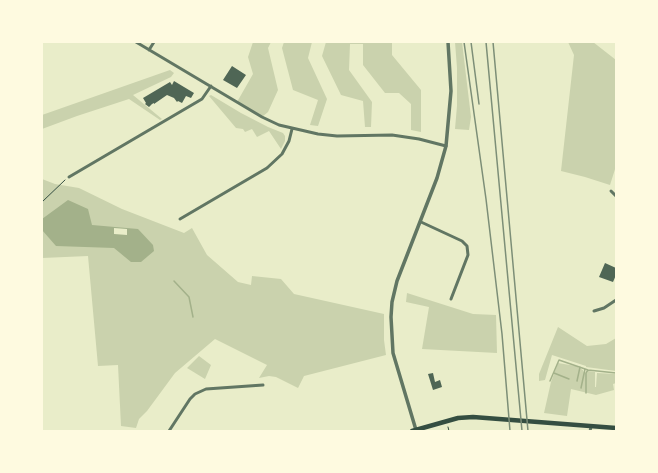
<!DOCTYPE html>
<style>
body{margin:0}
#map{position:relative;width:658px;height:473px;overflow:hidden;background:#e9edc9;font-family:"Playfair Display",serif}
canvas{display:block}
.frame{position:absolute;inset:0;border:43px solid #fefae0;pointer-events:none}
</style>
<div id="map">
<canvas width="658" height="473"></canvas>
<div class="frame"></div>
</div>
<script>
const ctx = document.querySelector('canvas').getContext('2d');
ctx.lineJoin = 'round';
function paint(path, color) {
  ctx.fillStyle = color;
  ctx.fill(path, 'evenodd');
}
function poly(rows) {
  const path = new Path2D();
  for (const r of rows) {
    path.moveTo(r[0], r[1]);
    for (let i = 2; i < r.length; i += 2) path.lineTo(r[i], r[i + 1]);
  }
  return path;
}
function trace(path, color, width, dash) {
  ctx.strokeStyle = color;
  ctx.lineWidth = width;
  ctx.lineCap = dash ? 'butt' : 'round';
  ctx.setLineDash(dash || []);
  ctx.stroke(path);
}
paint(poly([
 [253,42,271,42,268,48,278,90,268,112,262,117,237,102,253,74,248,57],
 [284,42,312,42,308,58,327,99,318,126,310,125,318,100,293,90,282,48],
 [326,42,392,42,392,55,421,90,421,132,411,130,411,104,399,93,385,93,363,65,363,44,350,44,349,70,372,102,371,127,365,127,363,101,341,95,322,56],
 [455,42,462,42,471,117,469,130,455,129,457,106,457,68],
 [568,42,593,42,616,60,616,166,610,185,585,177,561,171,574,55],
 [170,70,174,73,171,77,133,95,162,119,160,120,129,99,77,116,42,129,42,115],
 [211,95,241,113,268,127,283,133,285,136,285,141,281,149,269,131,257,137,252,129,245,132,243,129,236,128,209,96],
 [42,179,55,184,79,188,122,209,184,233,192,228,207,255,238,282,251,285,252,276,281,279,294,294,384,314,384,340,386,355,304,376,298,388,276,377,269,376,259,378,267,365,215,339,175,373,147,411,139,419,136,428,121,426,118,365,98,366,88,256,42,258],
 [407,293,473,314,496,315,497,353,422,349,429,307,406,302],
 [558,327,587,346,606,344,616,338,616,371,586,367,586,366,552,355,545,380,539,381,539,374],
 [199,356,211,365,205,379,187,368],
 [558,363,576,366,583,370,584,373,587,373,588,371,595,372,595,387,596,387,597,373,616,374,616,383,613,384,614,390,596,395,571,389,567,416,544,413,551,382]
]), '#cad2ad');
paint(poly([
 [68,200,88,209,92,225,138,229,153,245,154,251,141,262,131,262,114,248,56,246,42,230,42,219]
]), '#a3b18a');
paint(poly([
 [114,228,127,229,127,235,114,234]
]), '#e9edc9');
trace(poly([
 [174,281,189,297,193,317],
 [554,373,569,379],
 [550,381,559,360,588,370,616,373],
 [577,381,580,367],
 [581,388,585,369],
 [586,393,586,373,588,370]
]), '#a3b18a', 1.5);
paint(poly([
 [232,66,246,75,237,88,223,80],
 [174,81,194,93,191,98,186,96,182,103,178,101,177,102,174,98,167,95,154,104,154,103,152,104,149,107,145,104,146,103,143,98,170,82,172,85],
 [605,263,616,268,616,275,613,282,599,277],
 [433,373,435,382,440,380,442,387,433,390,428,374]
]), '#4f6655');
trace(poly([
 [42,202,65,180],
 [448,427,449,431]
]), '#344e41', 1);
trace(poly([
 [136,42,262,117,279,125,318,134,337,136,392,135,419,139,446,146],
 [149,50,154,42],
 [69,177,202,99,211,86],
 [611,191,616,196],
 [180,219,267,168,282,154,289,141,292,129],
 [421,222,462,241,467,246,468,255,451,299],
 [594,311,604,308,616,300],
 [169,431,190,399,195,394,206,389,263,385],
 [590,431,591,427]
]), '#617663', 3);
trace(poly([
 [416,430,393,353,391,317,392,302,397,281,437,178,446,146,451,91,448,42]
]), '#617663', 3.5);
trace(poly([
 [412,431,458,418,473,417,616,428]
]), '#344e41', 4.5);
trace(poly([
 [464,42,486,199,502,334,510,431],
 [471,42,479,104],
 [486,42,522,431],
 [493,42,528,431]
]), '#7c8e77', 1.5);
</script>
